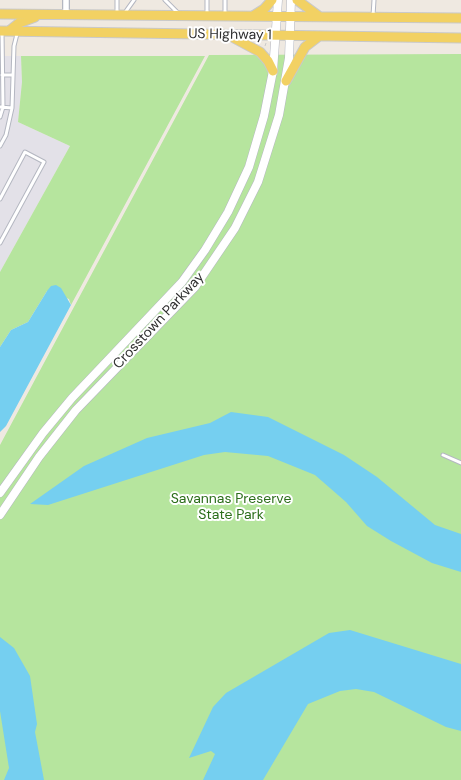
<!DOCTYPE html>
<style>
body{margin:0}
canvas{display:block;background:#efe9e1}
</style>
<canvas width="461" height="780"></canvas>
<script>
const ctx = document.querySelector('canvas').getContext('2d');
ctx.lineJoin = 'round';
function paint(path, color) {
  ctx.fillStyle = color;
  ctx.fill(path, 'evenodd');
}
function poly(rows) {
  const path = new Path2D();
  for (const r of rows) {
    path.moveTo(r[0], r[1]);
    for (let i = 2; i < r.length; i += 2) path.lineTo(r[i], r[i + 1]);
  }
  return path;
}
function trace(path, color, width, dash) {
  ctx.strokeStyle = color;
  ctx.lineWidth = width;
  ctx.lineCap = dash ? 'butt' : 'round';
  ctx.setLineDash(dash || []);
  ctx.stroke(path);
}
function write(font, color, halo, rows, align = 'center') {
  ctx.font = font + ' "DM Sans",sans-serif';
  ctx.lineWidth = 4;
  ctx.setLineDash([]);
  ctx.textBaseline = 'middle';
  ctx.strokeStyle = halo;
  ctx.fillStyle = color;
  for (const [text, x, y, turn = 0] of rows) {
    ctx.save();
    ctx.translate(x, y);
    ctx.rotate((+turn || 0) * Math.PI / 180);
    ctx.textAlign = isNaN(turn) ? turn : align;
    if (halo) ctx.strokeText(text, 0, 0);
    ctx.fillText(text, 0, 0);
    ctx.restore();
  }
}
paint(poly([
 [0,56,21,56,22,82,18,122,70,146,0,272]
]), '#e3e1e8');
paint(poly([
 [461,54,461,780,0,780,0,445,209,55],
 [21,56,205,56,71,305,69,299,47,291,28,322,11,330,0,347,0,272,70,146,18,122,22,82]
]), '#b6e59e');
paint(poly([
 [56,285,61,288,71,305,6,426,0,432,0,347,11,330,28,322,47,291,51,286],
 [231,412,268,417,344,455,377,477,435,525,461,534,461,572,432,563,391,541,367,526,346,502,315,475,268,456,225,452,204,455,48,505,30,504,84,466,147,438,210,423],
 [350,630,461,664,461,731,446,727,374,692,356,689,340,691,308,704,263,780,203,780,215,754,211,751,189,758,213,707,226,693,329,633],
 [0,637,14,648,30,676,37,724,35,732,44,780,4,780,9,768,0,711]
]), '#75cff0');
const lane = poly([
 [165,0,179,14],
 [124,14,134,0],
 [117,15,117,0],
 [207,15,207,0],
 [225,16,225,0],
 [373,16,374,0],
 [2,75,12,75],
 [0,107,12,108],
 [0,117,3,107,2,31],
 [0,146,6,135,12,108,14,46,17,34],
 [0,199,25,152,44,162,0,243],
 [443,455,461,463]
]);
const street = poly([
 [66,15,66,0]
]);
const secondary = poly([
 [0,493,43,433,72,398,182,282,205,250,228,212,249,167,264,116,273,71,278,0],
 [0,515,39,457,76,410,195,287,235,228,258,182,279,115,289,58,291,0]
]);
const primary = poly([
 [297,0,320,17],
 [0,14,461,18],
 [253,16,264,9,272,0],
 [0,31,461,38],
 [9,31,19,23,35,17],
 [234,38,260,52,268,61,273,71],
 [286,81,305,47,318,37]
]);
trace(lane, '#b4b7c1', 5);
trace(street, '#b4b7c1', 8);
trace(secondary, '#b4b7c1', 9);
trace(primary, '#c9c9c9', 11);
trace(poly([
 [265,46,266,43]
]), '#c9c9c9', 1, [4, 2.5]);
trace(lane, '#fff', 3);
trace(street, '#fff', 5.5);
trace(secondary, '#fff', 8);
trace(primary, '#f2d163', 9);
write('14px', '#2e2e2e', '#fff', [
 ["US Highway 1",230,35,1],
 ["Crosstown Parkway",159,321,-47]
]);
write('14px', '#2c6e1b', '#fff', [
 ["Savannas Preserve",231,499],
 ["State Park",231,515]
]);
</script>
